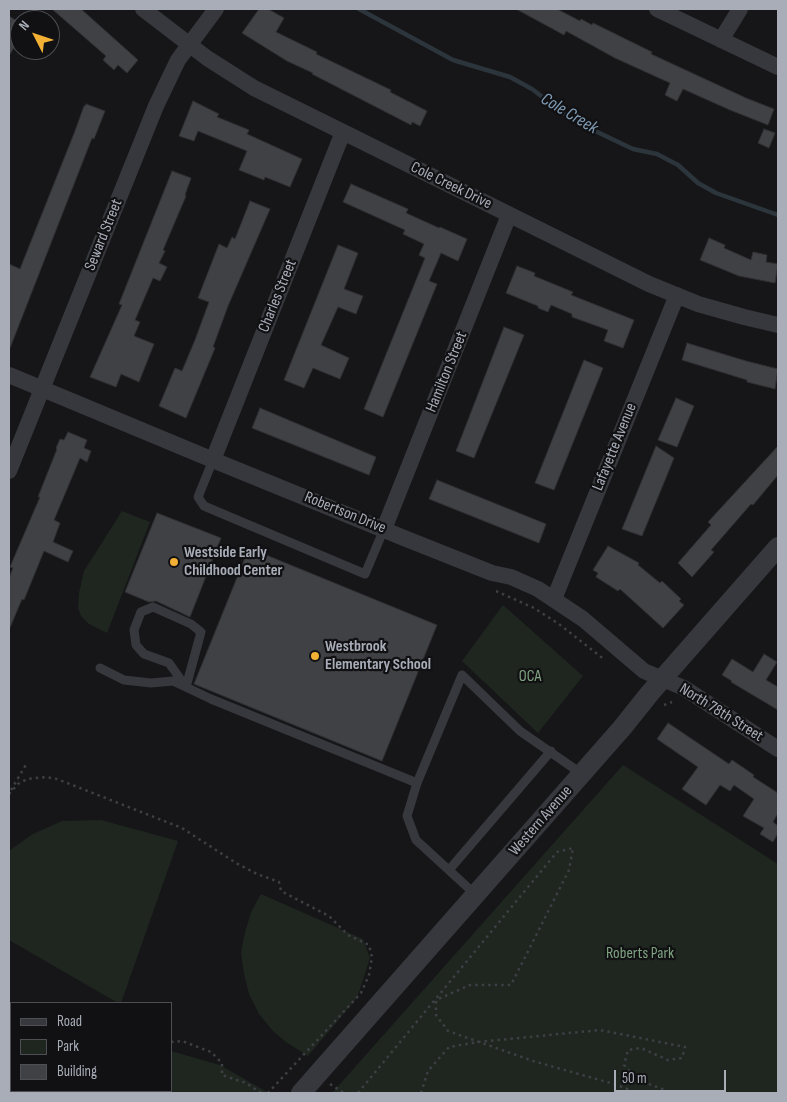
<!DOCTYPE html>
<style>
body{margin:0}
#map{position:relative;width:787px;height:1102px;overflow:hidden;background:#161618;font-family:"Sofia Sans Condensed",sans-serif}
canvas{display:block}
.frame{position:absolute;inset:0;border:10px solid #a8adb8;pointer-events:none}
.legend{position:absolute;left:10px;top:1002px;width:162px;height:90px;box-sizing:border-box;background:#111113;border:1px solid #4d4f55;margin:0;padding:6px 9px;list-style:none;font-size:15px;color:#a8adb8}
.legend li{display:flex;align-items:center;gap:10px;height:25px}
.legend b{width:25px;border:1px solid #4d4f55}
.north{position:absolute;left:10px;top:10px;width:50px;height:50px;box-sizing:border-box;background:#111113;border:1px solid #4d4f55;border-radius:50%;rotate:311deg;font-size:14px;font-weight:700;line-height:20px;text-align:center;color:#a8adb8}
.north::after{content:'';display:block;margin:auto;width:18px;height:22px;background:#f2b134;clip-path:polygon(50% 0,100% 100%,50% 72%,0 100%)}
.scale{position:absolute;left:614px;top:1070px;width:112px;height:22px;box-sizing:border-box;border:2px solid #a8adb8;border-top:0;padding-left:6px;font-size:15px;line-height:18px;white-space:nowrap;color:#a8adb8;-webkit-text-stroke:4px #111113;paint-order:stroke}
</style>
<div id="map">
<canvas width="787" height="1102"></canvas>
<div class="frame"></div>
<ul class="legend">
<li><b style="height:6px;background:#37383d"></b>Road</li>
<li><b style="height:14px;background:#1e261f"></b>Park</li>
<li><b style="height:14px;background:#404145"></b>Building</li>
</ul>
<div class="north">N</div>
<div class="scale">50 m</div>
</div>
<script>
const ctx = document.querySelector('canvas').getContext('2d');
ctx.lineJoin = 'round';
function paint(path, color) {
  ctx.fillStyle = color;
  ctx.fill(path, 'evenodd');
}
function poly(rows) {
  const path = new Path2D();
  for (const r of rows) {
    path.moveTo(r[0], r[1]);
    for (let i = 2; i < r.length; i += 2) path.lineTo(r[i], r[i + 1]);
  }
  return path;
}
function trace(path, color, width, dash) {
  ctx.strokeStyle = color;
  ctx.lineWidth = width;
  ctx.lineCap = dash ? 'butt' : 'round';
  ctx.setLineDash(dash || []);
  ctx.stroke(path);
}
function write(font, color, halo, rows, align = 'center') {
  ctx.font = font + ' "Sofia Sans Condensed",sans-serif';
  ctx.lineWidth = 4.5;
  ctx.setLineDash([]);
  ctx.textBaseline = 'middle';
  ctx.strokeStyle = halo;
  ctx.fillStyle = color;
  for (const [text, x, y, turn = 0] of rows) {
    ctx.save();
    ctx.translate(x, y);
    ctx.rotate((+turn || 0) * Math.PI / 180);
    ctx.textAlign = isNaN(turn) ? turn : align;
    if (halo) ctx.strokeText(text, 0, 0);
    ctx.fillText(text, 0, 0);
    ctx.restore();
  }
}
paint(poly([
 [122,511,150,522,107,633,89,624,81,616,78,608,79,593,84,571],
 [503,605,583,676,538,733,462,661],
 [623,765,778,864,778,1093,332,1093],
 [101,820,178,841,121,1003,118,1003,9,940,9,851,31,835,62,821],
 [261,894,363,939,370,958,357,998,308,1056,286,1042,273,1031,259,1014,249,994,244,974,241,953,245,932,252,910],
 [9,1007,11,1008,11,1091,171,1091,171,1051,220,1065,269,1093,9,1093]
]), '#1e261f');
trace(poly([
 [359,9,453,60,510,77,532,89,570,118,591,129,633,149,657,154,678,165,698,183,716,193,778,215]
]), '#2c353c', 4.5);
const building = poly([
 [52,9,81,9,138,60,127,73,118,65,114,70,103,60,106,56,52,9],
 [259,9,268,9,284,18,276,32,317,52,316,54,391,90,390,92,427,111,420,126,412,122,411,125,312,74,313,73,287,61,242,33,259,9],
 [516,9,557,9,580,21,581,19,592,25,593,23,652,52,651,54,746,98,774,109,768,125,730,110,683,89,677,101,665,95,670,83,615,58,566,31,564,35,516,9],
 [9,16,20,23,20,37,9,56,9,16],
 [193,101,219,114,217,117,249,130,247,134,302,159,290,187,265,177,264,180,239,170,247,151,198,131,194,141,179,136,193,101],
 [86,104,105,111,94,139,92,138,10,348,9,348,9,264,20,269,75,131,84,106,85,106,86,104],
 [764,129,775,133,769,148,758,143,764,129],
 [172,171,191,178,185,195,186,196,163,250,165,251,159,263,167,267,160,281,153,278,135,320,140,322,134,336,154,344,139,382,121,374,116,387,90,377,122,305,119,304,172,171],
 [351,184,408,209,406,213,439,228,440,227,467,239,458,261,441,253,429,281,437,284,383,417,364,409,425,258,419,255,424,244,403,234,405,230,343,202,351,184],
 [250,201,270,209,228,306,213,347,215,348,186,418,159,406,175,368,182,371,195,340,209,302,198,298,219,244,227,248,232,237,235,239,250,201],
 [709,238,725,245,724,248,751,260,753,252,767,255,766,262,778,264,775,283,739,276,700,260,709,238],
 [338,245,358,253,344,289,363,296,356,314,338,307,321,345,349,358,340,379,313,368,304,388,284,380,338,245],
 [517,266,535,273,534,276,573,292,571,295,634,320,623,348,604,341,608,330,572,317,572,314,551,305,548,312,538,308,538,306,506,293,517,266],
 [504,327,524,335,474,458,456,451,504,327],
 [687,343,746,361,778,369,775,389,747,382,747,380,682,360,687,343],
 [584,360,603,368,554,490,535,483,584,360],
 [676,398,694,406,677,447,658,440,676,398],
 [260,408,376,457,369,475,252,428,260,408],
 [68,432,87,440,84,448,91,451,87,462,80,458,54,520,60,523,53,542,73,551,68,562,44,551,24,600,22,599,9,630,9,578,13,568,10,567,40,497,38,497,57,449,56,448,60,439,64,440,68,432],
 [656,446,674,458,642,536,622,529,656,446],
 [778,446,778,475,753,505,751,504,711,550,714,552,692,577,678,563,711,525,708,522,778,446],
 [437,480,546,524,539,543,429,499,437,480],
 [157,513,221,538,190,617,156,601,149,602,125,592,157,513],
 [608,546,639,563,638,565,660,583,662,581,681,599,679,601,684,605,663,628,620,589,618,591,596,577,598,573,593,570,608,546],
 [249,548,437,625,382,761,194,684,249,548],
 [764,654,777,662,766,680,778,687,778,710,731,682,732,681,722,675,732,659,753,672,764,654],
 [668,723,729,764,732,760,754,775,753,777,778,793,778,813,773,822,778,826,778,833,773,842,760,834,764,828,743,816,754,799,734,785,730,791,720,785,706,805,682,789,698,767,657,739,668,723]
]);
paint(building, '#404145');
trace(building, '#303034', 1);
trace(poly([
 [496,591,534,608,559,624,605,660],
 [664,705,672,702],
 [11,790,27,763],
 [9,794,18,784,27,779,46,777,57,779,182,828,236,863,257,874,279,882,281,891,329,916,348,935,369,945,372,957,369,975,361,993,268,1093],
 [436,1001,436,1015,448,1031,533,1061,614,1084,638,1093],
 [9,1017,11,1018],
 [171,1042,182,1041,211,1052,222,1063,222,1075,246,1083,261,1093],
 [330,1084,344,1093],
 [358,1093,557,852,573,848,569,870,511,985,470,985,436,1000],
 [421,1093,428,1071,449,1047,478,1042,600,1030,685,1047,682,1058,668,1060,641,1048,628,1050,624,1065,638,1080,673,1093]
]), '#3d3f44', 2.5, [2.5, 4]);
trace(poly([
 [213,460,198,497,204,506,365,574,384,529],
 [153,607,191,624,201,632,186,687,169,663,144,654,136,645,134,630,141,612,153,607],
 [100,668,124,680,151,683,173,681,211,699,417,783],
 [449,870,551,751],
 [476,895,416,840,407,816,417,783,462,675,520,731,582,774]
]), '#37383d', 9);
trace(poly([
 [143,9,207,58,254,88,343,132,649,284,698,304,744,317,778,325],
 [657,9,778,67],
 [721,40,740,9],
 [9,375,213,460,404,538,492,573,511,577,538,589,583,619,644,671,684,688,778,749],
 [213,460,343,132],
 [9,471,156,106,178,60,216,9],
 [384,529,509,215],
 [554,599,677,295]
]), '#37383d', 16);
trace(poly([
 [301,1093,622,728,650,693,778,547]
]), '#37383d', 20);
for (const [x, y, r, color] of [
 [174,562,5,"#f2b134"],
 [315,656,5,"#f2b134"]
]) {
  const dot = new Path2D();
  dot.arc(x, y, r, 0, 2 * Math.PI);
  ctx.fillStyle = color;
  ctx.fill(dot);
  trace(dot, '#111113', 2);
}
write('16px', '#a8adb8', '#111113', [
 ["Cole Creek Drive",451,186,26],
 ["Seward Street",104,235,-68],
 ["Charles Street",278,296,-68],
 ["Hamilton Street",447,372,-68],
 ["Lafayette Avenue",615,447,-68],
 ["Robertson Drive",345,513,22],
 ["North 78th Street",721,713,32],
 ["Western Avenue",541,821,-49]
]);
write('bold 16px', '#a8adb8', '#111113', [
 ["Westside Early",184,553],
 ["Childhood Center",184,571],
 ["Westbrook",325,647],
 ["Elementary School",325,665]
], 'left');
write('16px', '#7fa381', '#111113', [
 ["OCA",530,677],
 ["Roberts Park",640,954]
]);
write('italic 18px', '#7f9bb3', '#111113', [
 ["Cole Creek",569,114,31]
]);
</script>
